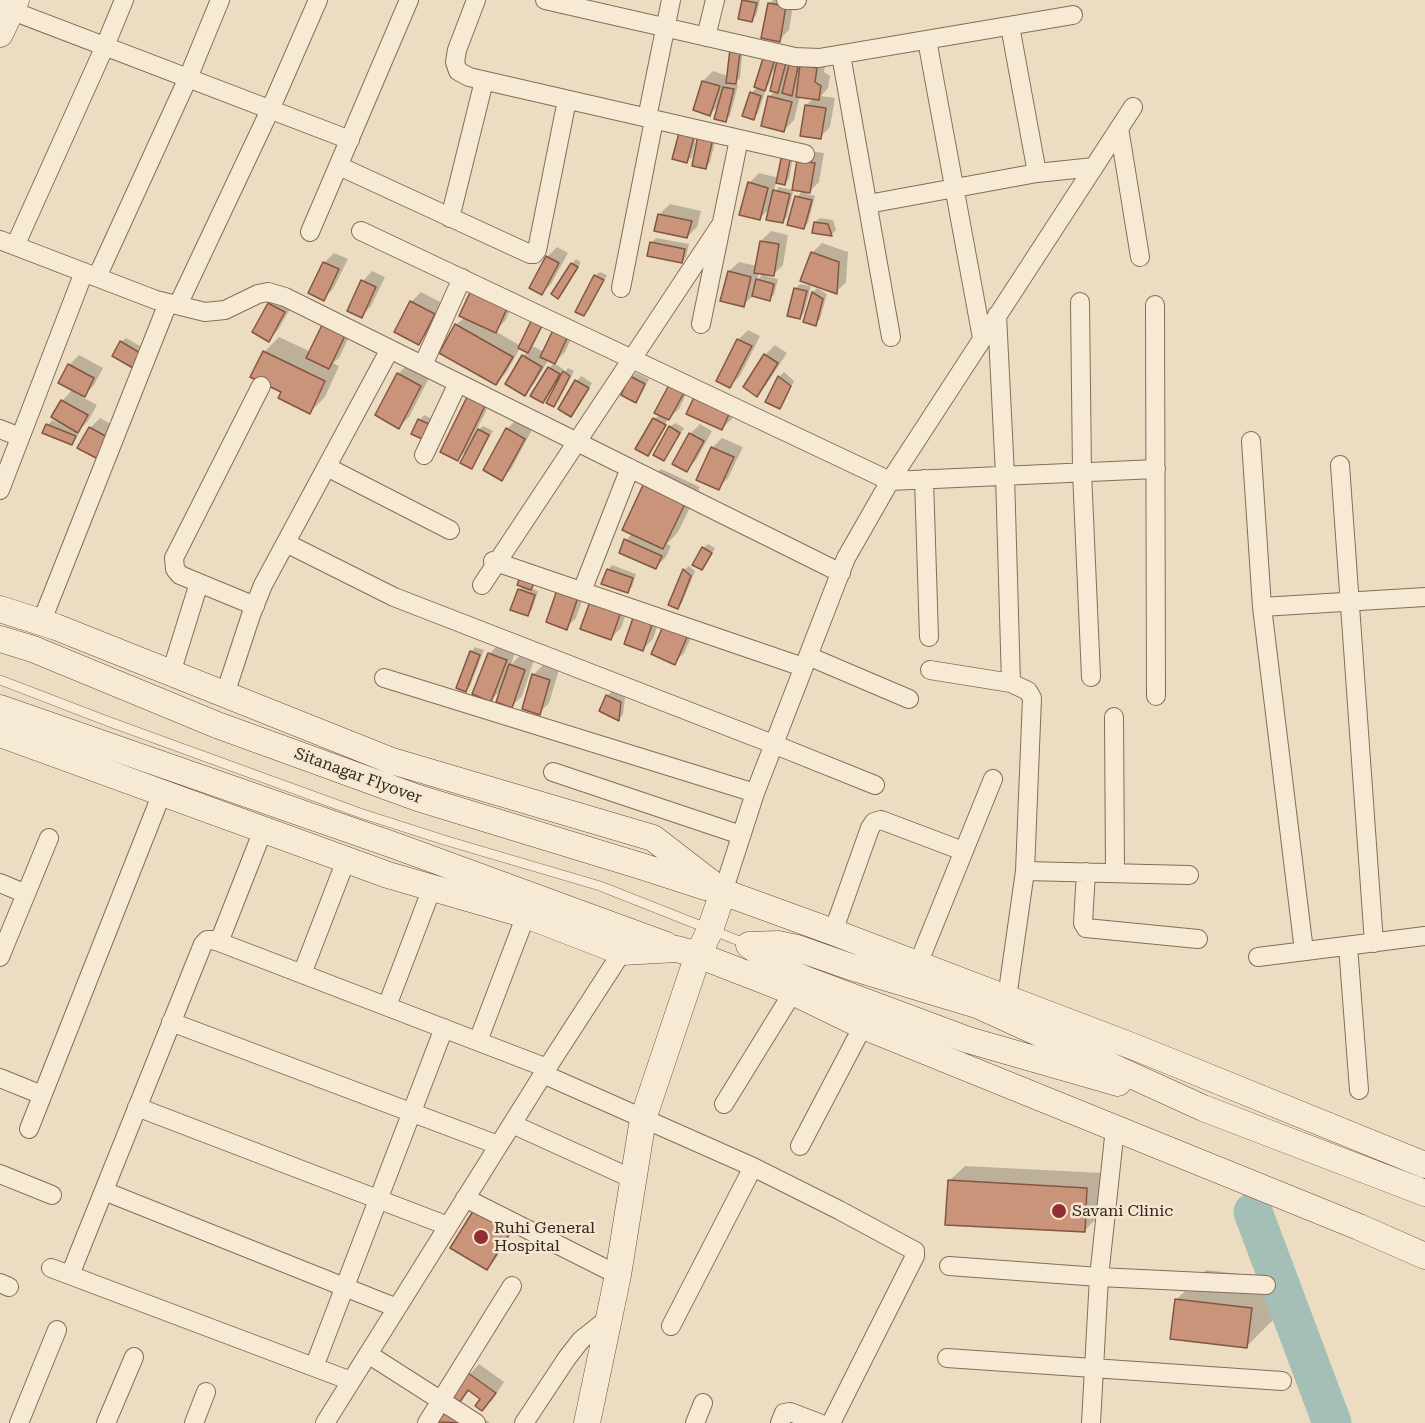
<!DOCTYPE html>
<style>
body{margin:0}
canvas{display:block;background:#ecdcc2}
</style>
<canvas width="1425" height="1423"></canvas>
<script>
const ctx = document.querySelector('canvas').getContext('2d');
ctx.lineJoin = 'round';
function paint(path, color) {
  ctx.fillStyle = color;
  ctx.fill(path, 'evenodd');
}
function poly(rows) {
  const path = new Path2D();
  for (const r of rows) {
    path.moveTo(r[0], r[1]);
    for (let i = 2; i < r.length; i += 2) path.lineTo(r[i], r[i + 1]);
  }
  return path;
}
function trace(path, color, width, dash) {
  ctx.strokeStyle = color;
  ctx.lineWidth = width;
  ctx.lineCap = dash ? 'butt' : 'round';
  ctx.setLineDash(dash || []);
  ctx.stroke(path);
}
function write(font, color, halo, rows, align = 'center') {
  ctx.font = font + ' "Roboto Serif",serif';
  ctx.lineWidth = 5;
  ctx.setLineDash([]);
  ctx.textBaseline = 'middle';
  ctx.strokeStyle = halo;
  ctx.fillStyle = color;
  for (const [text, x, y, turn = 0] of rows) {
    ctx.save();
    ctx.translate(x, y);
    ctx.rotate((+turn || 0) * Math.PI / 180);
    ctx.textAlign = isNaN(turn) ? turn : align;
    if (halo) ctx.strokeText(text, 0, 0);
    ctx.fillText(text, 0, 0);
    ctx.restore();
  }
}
paint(poly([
 [744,0,760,0,756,16,751,20,740,18],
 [773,0,794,0,789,30,779,40,770,3],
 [743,48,740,78,734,84,738,85,730,116,725,120,720,104,710,114,695,109,703,81,713,71,728,76,731,50],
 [779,55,775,65,783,57,790,59,787,68,795,61,826,58,824,72,830,76,828,88,821,96,835,98,830,127,820,137,806,105,814,98,800,96,794,120,784,130,769,97,775,91,776,72,773,71,769,84,763,91,765,92,758,113,754,118,751,93,758,87],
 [698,128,692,157,687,161,681,130],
 [704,131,717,134,710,162,706,167],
 [788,151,790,151,784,180,787,180,793,152,794,152,789,179,784,184,776,182,774,192,779,187,793,190,799,160,809,151,824,153,819,182,807,194,815,196,808,223,803,228,789,224,797,197,803,190,794,188,787,217,782,222,768,219,770,208,759,219,741,214,749,183,759,173,779,178,783,155],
 [670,204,701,211,697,227,687,237,656,229,660,214],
 [820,218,833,220,836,230,831,235,815,222],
 [771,231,788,235,783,265,773,275,759,272,757,280,763,274,763,275,778,279,774,295,769,299,754,295,743,305,729,271,739,262,757,266,761,241],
 [656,238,689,244,686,257,682,262,652,242],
 [822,243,848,252,846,282,836,292,812,253],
 [557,247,568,253,551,284,542,293,547,257],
 [334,253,348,259,333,289,323,299,324,263],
 [576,259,581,262,563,293,558,297,572,264],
 [372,271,385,277,371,306,362,316,349,310,363,281],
 [600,272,607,275,589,310,584,314,595,276],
 [483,279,518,294,505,321,495,331,521,346,546,319,533,346,544,352,555,329,572,337,565,352,554,363,563,369,547,397,542,401,532,395,549,368,555,362,549,359,534,384,525,394,507,383,523,356,528,351,520,348,506,373,496,383,456,325,465,317,473,288],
 [800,284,811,286,804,313,800,317,789,315,796,288],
 [817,288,827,294,820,319,815,324,805,321,813,292],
 [421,292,444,304,428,333,418,343,411,302],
 [279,294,294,302,278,330,268,340,269,304],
 [354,326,339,358,333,363,339,366,325,397,310,412,283,391,264,352,279,337,311,352],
 [748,330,760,336,740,376,730,386,738,340],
 [126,338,145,349,137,362,121,342],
 [775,345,787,353,766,385,757,395,765,355],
 [79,355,103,368,94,385,82,397,97,405,88,421,78,431,79,432,76,439,72,444,48,425,52,420,64,425,65,423,62,401,73,389,69,365],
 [408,364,430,376,409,417,399,427,398,374],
 [568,368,574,371,559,400,554,405,564,373],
 [784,372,794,381,784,403,780,407,767,401,779,377],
 [636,373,649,379,640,397,636,401,632,377],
 [581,376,592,383,575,411,571,415,560,408,577,381],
 [693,380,679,409,668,419,652,450,648,454,638,448,655,419],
 [706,386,740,400,732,419,722,428],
 [470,400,487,409,475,433,483,426,493,431,476,462,472,467,470,447,458,459],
 [424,415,433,419,426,433,413,433,420,420],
 [100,418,118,428,107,447,90,428],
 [517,419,533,428,511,469,501,479,507,429],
 [675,423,684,428,668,455,664,460,670,427],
 [700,424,712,431,696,460,687,470,690,434],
 [722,438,743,447,728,478,718,488,712,448],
 [661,469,700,487,678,532,667,544,671,546,666,557,656,567,626,540,633,533,646,484],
 [708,544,715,548,706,564,702,568,703,548],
 [612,565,636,574,632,587,627,592,608,570],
 [689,566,695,571,682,603,678,607,670,605,684,570],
 [569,581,587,587,576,618,566,628],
 [536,584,531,588,538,591,532,610,527,615,519,590,523,586],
 [602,590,631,599,621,628,611,638],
 [645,606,662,612,653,639,643,649],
 [697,625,684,653,674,663,653,653],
 [499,644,516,650,511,665,520,655,534,660,522,696,512,706,502,689,491,700,474,694,489,654],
 [475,647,484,650,470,686,465,690,471,652],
 [543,665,559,670,549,703,539,713,533,675],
 [612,691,625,697,623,714,619,719,607,696],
 [965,1166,1102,1173,1099,1216,1084,1231,949,1181],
 [476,1209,520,1220,496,1258,487,1268],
 [1206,1270,1281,1279,1276,1317,1247,1346,1176,1300],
 [479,1364,504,1382,492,1400,482,1410,482,1399,470,1390,459,1401,490,1423,441,1423,440,1422,448,1410,459,1399,454,1396,470,1374]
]), '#0003');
trace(poly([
 [1253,1212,1332,1423]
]), '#a4bfb5', 39);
const building = poly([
 [742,0,757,3,752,22,738,19,742,0],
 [768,3,786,6,780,42,761,38,768,3],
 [730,49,740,53,736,84,726,83,730,49],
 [764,55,775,59,765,91,754,87,764,55],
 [777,61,786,63,778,93,770,91,777,61],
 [789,64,798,67,792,96,782,93,789,64],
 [800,65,817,68,815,82,821,86,819,100,796,97,800,65],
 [702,81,720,86,710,116,693,110,702,81],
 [723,87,734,89,726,122,714,119,723,87],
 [750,92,761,96,754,120,742,116,750,92],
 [768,96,792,102,784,132,761,126,768,96],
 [805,105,826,108,821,139,800,136,805,105],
 [680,129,695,133,687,163,672,159,680,129],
 [698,135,713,138,706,169,692,166,698,135],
 [782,154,791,156,785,185,776,183,782,154],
 [797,160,815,163,810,193,792,190,797,160],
 [748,182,768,188,760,220,739,215,748,182],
 [773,190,790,194,783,223,766,220,773,190],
 [795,196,812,200,804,229,787,225,795,196],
 [658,214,692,221,687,238,654,231,658,214],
 [814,222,828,224,832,236,812,233,814,222],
 [760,241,779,244,774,276,754,273,760,241],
 [650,242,685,249,682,263,647,256,650,242],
 [811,252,839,262,837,294,800,281,811,252],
 [546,256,559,263,542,295,529,288,546,256],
 [323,262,339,269,324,301,308,293,323,262],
 [571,263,578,267,558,299,551,294,571,263],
 [728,271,751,277,744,307,720,301,728,271],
 [594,275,604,280,584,316,575,312,594,275],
 [756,279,774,284,770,301,752,296,756,279],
 [361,280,376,287,362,318,347,311,361,280],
 [472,288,509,304,496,333,459,316,472,288],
 [794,288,807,291,800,319,787,316,794,288],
 [812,292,823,299,816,326,803,322,812,292],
 [410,301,435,314,419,345,394,332,410,301],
 [268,303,285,312,269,342,252,332,268,303],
 [532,319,543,324,528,353,518,348,532,319],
 [455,324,513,357,496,385,439,353,455,324],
 [322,325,345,336,329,369,306,358,322,325],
 [554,328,569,334,555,364,540,357,554,328],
 [737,339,752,346,730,388,716,381,737,339],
 [120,341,142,354,133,368,112,356,120,341],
 [263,351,325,381,310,414,278,398,281,392,250,377,263,351],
 [764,354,778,363,757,397,743,387,764,354],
 [522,355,542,367,525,396,505,384,522,355],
 [68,364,94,378,85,397,58,383,68,364],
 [548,367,560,374,543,403,530,396,548,367],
 [563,371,570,376,554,407,546,403,563,371],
 [397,373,421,386,399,429,375,415,397,373],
 [630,376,645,384,636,403,621,395,630,376],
 [778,376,791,386,780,409,765,402,778,376],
 [575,380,589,388,571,417,558,409,575,380],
 [670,383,685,391,669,420,654,413,670,383],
 [695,395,731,410,722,430,686,414,695,395],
 [467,397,485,406,458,461,440,452,467,397],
 [61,400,88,415,78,433,51,417,61,400],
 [653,418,666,425,648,456,635,449,653,418],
 [418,419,429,424,422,439,411,434,418,419],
 [46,424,76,436,72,445,42,433,46,424],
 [669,426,680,433,664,461,653,455,669,426],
 [89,427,109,438,98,459,77,448,89,427],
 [506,428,525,439,502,481,483,470,506,428],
 [478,429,489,435,472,469,460,463,478,429],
 [689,433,704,441,687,472,672,464,689,433],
 [711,447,734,457,719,490,696,480,711,447],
 [644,483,686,502,663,549,622,530,644,483],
 [624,539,662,556,656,569,619,553,624,539],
 [702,547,712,553,702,570,692,565,702,547],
 [607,569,633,578,628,593,601,584,607,569],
 [683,569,691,576,678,609,668,605,683,569],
 [521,575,535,581,531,590,517,585,521,575],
 [518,589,535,595,528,616,510,610,518,589],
 [557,590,578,597,567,630,546,622,557,590],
 [591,599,622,609,611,640,580,629,591,599],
 [634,615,653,622,643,651,624,644,634,615],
 [664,624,688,635,675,665,651,654,664,624],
 [470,651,480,655,466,692,456,688,470,651],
 [488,653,507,660,491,702,472,694,488,653],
 [509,664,525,670,512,708,496,702,509,664],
 [532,674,550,680,540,715,522,709,532,674],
 [606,695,621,702,619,721,599,711,606,695],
 [948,1180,1087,1188,1085,1232,945,1225,948,1180],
 [475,1208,511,1231,487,1270,450,1248,475,1208],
 [1175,1299,1252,1308,1247,1348,1170,1339,1175,1299],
 [468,1373,496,1393,482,1411,475,1406,480,1399,468,1390,460,1402,452,1396,468,1373],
 [447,1409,466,1423,438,1422,447,1409]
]);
paint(building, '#c99479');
trace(building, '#845641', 1.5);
const lane = poly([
 [0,680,107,721,360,813,444,840,600,886,747,944]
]);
const street = poly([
 [476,0,457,50,455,62,458,71,469,77,805,154],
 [545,0,795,57,819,58,1073,15],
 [786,0,797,0],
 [2,7,350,140],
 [1010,26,1037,173],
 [706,37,715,0],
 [927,40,982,338],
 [841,55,891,337],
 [647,118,671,0],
 [1119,128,1140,257],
 [339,166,530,254,534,254,537,250,567,100],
 [868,204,1037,173,1094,167],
 [450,218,484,81],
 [361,231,890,481,1156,469],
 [310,232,409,0],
 [0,240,156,300,205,312,225,310,258,294,268,292,285,297,841,573],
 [15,246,105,46,124,0],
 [97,277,188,78,220,0],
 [621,288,654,120],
 [1080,302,1082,472,1091,677],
 [178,305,270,110,318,0],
 [1155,305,1156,696],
 [997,315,1005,475,1011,683],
 [701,324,739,139],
 [423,365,462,278],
 [0,429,20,437],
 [1251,441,1262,607,1304,951],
 [424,455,458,383],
 [1340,465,1374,943],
 [327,467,450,530],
 [924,479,929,637],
 [0,490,84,272],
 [286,543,394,597,773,744,875,785],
 [493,561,803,667],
 [482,585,722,223],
 [582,591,630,468],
 [255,606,180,575,175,569,174,558,261,386],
 [1262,607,1425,597],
 [41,623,168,303],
 [808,656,909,699],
 [930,670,1011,683,1028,691,1032,698,1025,871,1007,998],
 [171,673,199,583],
 [384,678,755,793],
 [225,694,251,615,263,585,390,349],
 [1114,717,1115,873],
 [553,772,741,835],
 [1025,871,1189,875],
 [1086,872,1083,923,1086,928,1198,939],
 [0,883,26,894],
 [723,892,755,793,846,558,890,481,1133,107],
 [833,932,870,828,874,822,881,820,963,851],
 [219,942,263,830],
 [1348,946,1359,1090],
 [0,957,49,838],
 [1258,957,1425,936],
 [918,964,993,779],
 [302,974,346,860],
 [387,1006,432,888],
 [171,1022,498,1145],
 [478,1041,526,915],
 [543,1074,753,1167,839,1210,915,1251,915,1256,831,1423],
 [0,1078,42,1095],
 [724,1104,793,992],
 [137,1107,448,1226],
 [512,1124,633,1179],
 [29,1129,162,793],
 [800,1146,863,1026],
 [0,1174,52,1195],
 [104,1191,397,1308],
 [465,1198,618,1275],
 [949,1266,1099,1277,1266,1285],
 [51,1268,351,1381],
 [70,1275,203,944,207,940,212,940,219,942,547,1068],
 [0,1283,9,1287],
 [671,1326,753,1167],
 [368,1354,476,1423],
 [947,1358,1282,1381],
 [314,1367,444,1028],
 [19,1423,57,1330],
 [106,1423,134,1357],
 [194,1423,206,1392],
 [325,1423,547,1068,622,952],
 [427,1423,512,1286],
 [524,1423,567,1358,581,1340,610,1317],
 [695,1423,703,1403],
 [780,1423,784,1413,790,1412,819,1423],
 [1091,1423,1099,1277,1115,1128]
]);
const secondary = poly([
 [0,34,16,0],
 [0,609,56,627,392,761,653,838,723,892,833,932,1137,1048,1425,1165],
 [0,639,33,649,217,725,418,798,644,867,705,887],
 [0,708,396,846,666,945],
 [0,734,388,875,526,915,622,952,677,949,698,955,793,992,863,1026,1359,1227,1425,1256],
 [749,945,778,944,797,948,851,967,977,1005,1203,1108,1425,1193],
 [749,945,786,971,807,980,968,1040,1118,1083],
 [587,1423,618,1275,643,1119,698,955,710,930,723,892]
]);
trace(lane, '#856d5a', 10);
trace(street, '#856d5a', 20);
trace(secondary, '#674f3d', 27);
trace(lane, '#f7ead5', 9);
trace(street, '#f7ead5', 18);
trace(secondary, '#f7ead5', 26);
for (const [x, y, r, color] of [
 [1059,1211,8,"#922c35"],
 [481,1237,8,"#922c35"]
]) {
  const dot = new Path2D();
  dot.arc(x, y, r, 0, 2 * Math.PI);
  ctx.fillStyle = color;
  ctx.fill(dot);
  trace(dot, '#f4e7d1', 2);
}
write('16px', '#36271e', '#f4e7d1', [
 ["Sitanagar Flyover",358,776,20]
]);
write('16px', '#36271e', '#f4e7d1', [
 ["Savani Clinic",1072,1211],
 ["Ruhi General",494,1228],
 ["Hospital",494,1246]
], 'left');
</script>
